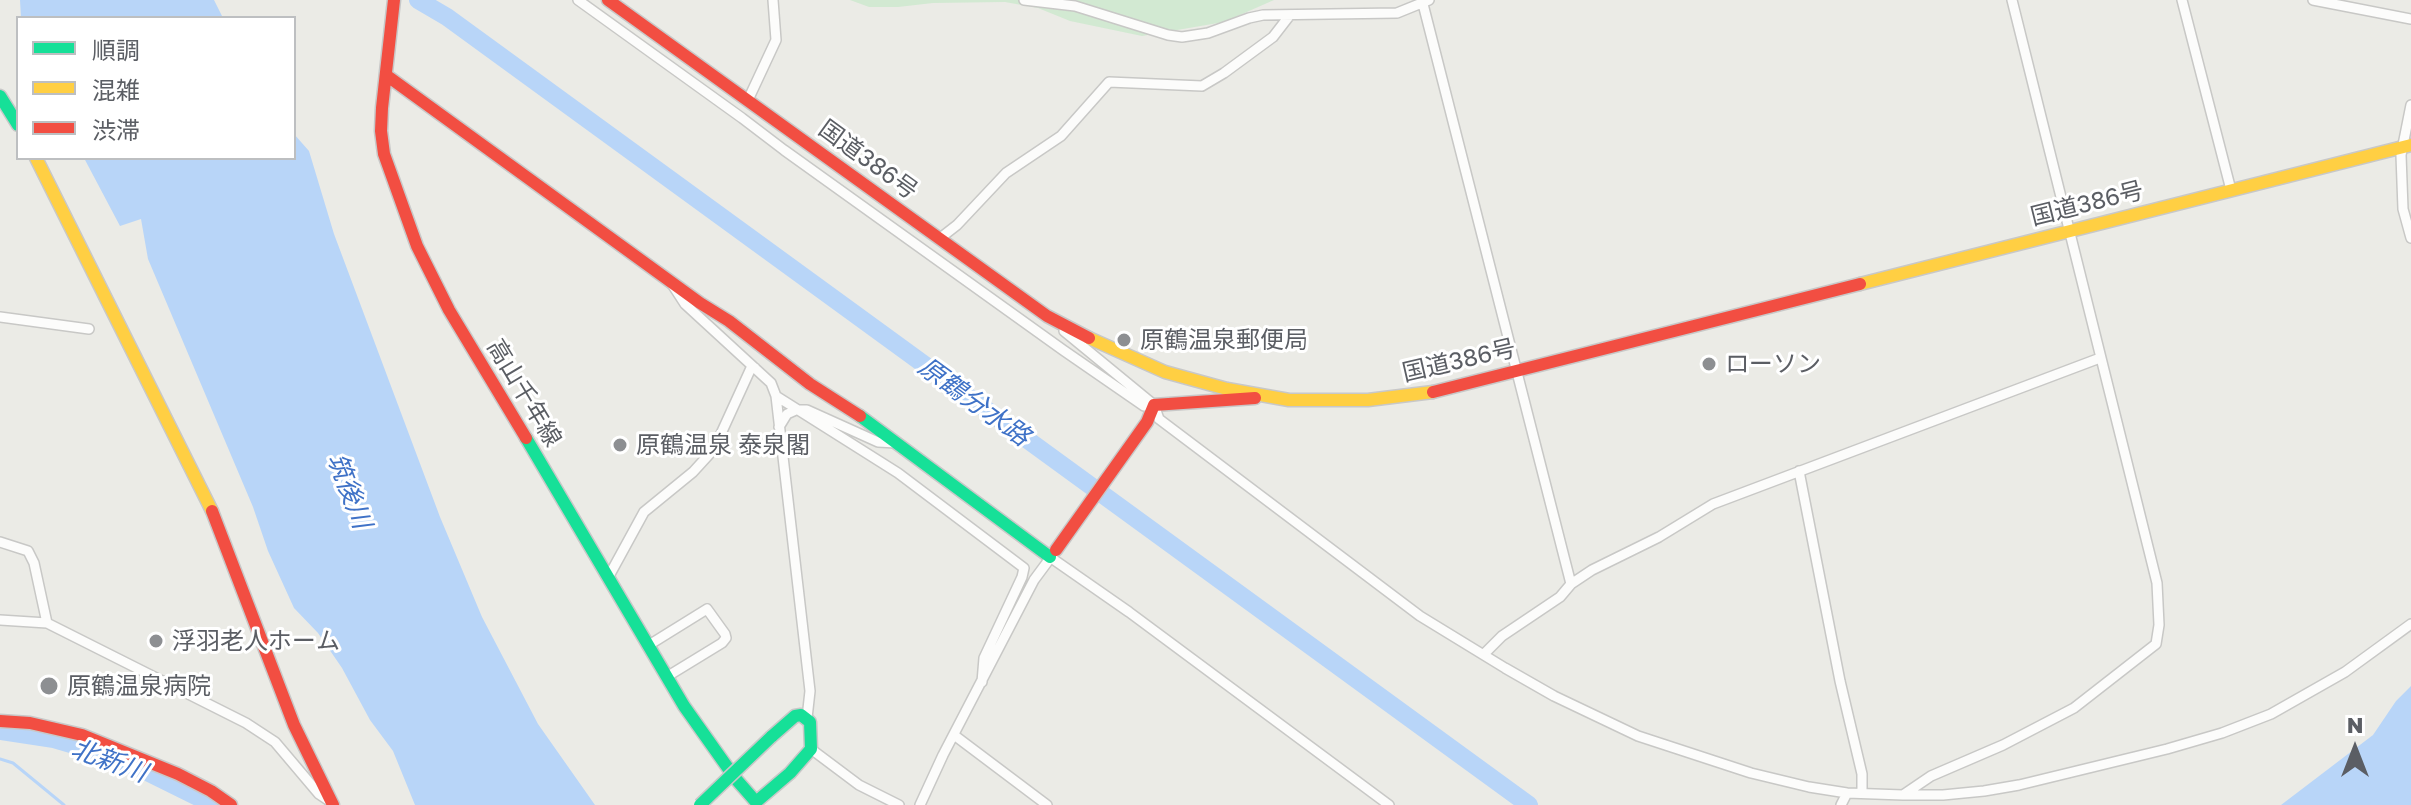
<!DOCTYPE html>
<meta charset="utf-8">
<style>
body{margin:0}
#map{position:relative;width:2411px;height:805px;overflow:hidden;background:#ebebe6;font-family:"Golos Text","Noto Sans JP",sans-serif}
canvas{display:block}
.legend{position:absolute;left:16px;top:16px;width:280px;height:144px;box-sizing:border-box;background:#fff;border:2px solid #bdbfc1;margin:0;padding:10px 14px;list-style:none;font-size:24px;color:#5b5e64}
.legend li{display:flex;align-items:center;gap:16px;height:40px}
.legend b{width:40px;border:2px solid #bdbfc1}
.north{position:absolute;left:2315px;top:709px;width:80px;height:80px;-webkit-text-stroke:6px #fff;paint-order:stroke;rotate:0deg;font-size:22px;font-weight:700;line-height:32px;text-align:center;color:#5b5e64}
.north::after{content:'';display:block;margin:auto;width:28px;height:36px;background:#5b5e64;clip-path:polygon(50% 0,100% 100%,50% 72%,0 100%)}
</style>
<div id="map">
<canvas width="2411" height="805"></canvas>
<ul class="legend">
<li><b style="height:10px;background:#16e098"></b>順調</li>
<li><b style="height:10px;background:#ffcf43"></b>混雑</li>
<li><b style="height:10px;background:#f24e42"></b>渋滞</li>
</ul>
<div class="north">N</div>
</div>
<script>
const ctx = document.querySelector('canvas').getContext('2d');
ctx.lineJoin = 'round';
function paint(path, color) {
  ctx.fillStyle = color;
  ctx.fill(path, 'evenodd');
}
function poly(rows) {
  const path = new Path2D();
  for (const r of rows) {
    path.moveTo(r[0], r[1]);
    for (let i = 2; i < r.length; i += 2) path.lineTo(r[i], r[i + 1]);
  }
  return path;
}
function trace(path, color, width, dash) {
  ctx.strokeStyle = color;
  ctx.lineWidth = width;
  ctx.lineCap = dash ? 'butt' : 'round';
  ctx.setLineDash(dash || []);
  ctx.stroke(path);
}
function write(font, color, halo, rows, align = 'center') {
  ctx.font = font + ' "Golos Text","Noto Sans JP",sans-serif';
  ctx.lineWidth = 6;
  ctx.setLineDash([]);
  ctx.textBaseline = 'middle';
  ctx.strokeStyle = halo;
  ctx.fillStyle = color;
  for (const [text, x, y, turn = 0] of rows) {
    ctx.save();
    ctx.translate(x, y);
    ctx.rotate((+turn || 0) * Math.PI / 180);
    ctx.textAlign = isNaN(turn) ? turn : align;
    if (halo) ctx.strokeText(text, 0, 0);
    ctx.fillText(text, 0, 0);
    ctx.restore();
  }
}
paint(poly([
 [850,0,1274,0,1224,22,1142,36,1070,21,1038,8,1005,2,933,3,898,7,869,7]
]), '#d2e9d2');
paint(poly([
 [20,0,214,0,223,18,21,18],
 [294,134,309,151,334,234,440,517,482,617,538,724,595,805,415,805,393,751,370,720,342,668,318,633,294,608,268,551,253,507,148,259,141,219,120,226,84,158,294,158],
 [2411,686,2411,805,2281,805,2373,735,2396,701]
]), '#b8d5f8');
trace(poly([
 [0,759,13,763,64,805]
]), '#b8d5f8', 3);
trace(poly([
 [418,0,447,17,1529,805],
 [0,731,54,739,95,751,141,769,214,805]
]), '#b8d5f8', 18);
const street = poly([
 [578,0,742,118,784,150,1063,350,1144,406,1154,405],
 [1024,0,1075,6,1168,35,1182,37,1208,33,1249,18,1263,15,1397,13,1429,0],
 [2182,0,2231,190],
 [2313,0,2411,19],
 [1423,4,1571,584],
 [748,100,776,40,773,0],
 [2411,105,2401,155,2403,209,2411,238],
 [939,239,957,225,1006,173,1061,136,1109,82,1202,86,1224,73,1273,37,1290,15],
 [672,284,685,304,771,383,776,396,810,691,807,718],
 [0,317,89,329],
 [1064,331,1154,405,1159,419,1420,616,1505,668,1554,696,1638,736,1751,773,1809,787,1847,793,1903,795,1943,795,1984,791,2019,785,2167,749,2222,733,2271,714,2345,672,2411,624],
 [776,396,898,473,1024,568,1022,577,984,658,982,682],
 [779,427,787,414,796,410,807,410,878,442,896,443],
 [1799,471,1840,681,1862,774,1862,793],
 [0,542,28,551,34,563,47,623],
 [1050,557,1129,612,1389,805],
 [609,576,644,512,693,472,714,449,751,368,755,368],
 [0,620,47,623,246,723,275,742,319,794,331,802],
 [649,645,707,609,725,634,726,638,722,643,668,676],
 [1484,654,1502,636,1560,597,1571,584,1592,570,1659,537,1713,504,2100,358],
 [954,735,1047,805],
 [811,749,859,785,899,805],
 [1903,795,1931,776,2003,745,2074,708,2156,644,2159,625,2157,583,2012,0],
 [920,805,943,755,1034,580,1054,553],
 [1841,805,1847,793]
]);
const fast = poly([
 [0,96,18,125],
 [860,416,1050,557],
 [526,438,684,706,735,778,756,802,790,773,811,749,810,722,801,715,795,716,771,737]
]);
const slow = poly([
 [36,158,212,511],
 [1860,284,2411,145],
 [1089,338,1165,372,1227,389,1289,400,1368,400,1433,392]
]);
const jam = poly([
 [394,0,382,108,381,131,384,154,417,246,449,310,526,438],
 [608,0,1047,316,1089,338],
 [386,75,700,303,729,321,810,384,860,416],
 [1433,392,1860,284],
 [212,511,294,725,333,805],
 [1056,550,1147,422,1154,405,1255,398],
 [0,721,30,723,82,735,178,774,211,791,231,805]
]);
trace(street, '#c8c8c6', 12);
trace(fast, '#c8c8c8', 15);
trace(slow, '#c8c8c8', 15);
trace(jam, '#c8c8c8', 15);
trace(street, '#fcfcfb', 9);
trace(fast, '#16e098', 12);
trace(slow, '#ffcf43', 12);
trace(jam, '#f24e42', 12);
const fastBridge = poly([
 [700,805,771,737]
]);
trace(fastBridge, '#c8c8c8', 15, []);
trace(fastBridge, '#16e098', 12);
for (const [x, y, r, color] of [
 [1124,340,8,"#8d8f92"],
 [1709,364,8,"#8d8f92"],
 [620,445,8,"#8d8f92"],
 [156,641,8,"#8d8f92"],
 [49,686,10,"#8d8f92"]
]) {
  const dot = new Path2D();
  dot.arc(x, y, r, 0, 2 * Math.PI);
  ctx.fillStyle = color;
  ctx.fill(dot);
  trace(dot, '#fff', 3);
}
write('24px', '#5b5e64', '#fff', [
 ["国道386号",868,160,36],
 ["国道386号",2087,204,-14],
 ["国道386号",1459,361,-13],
 ["高山千年線",524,393,59]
]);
write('24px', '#5b5e64', '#fff', [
 ["原鶴温泉郵便局",1140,340],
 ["ローソン",1725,364],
 ["原鶴温泉 泰泉閣",636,445],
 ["浮羽老人ホーム",172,641],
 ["原鶴温泉病院",67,686]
], 'left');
write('italic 26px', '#3f72c7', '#fff', [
 ["原鶴分水路",974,402,36],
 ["筑後川",349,491,69],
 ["北新川",109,761,20]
]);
</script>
